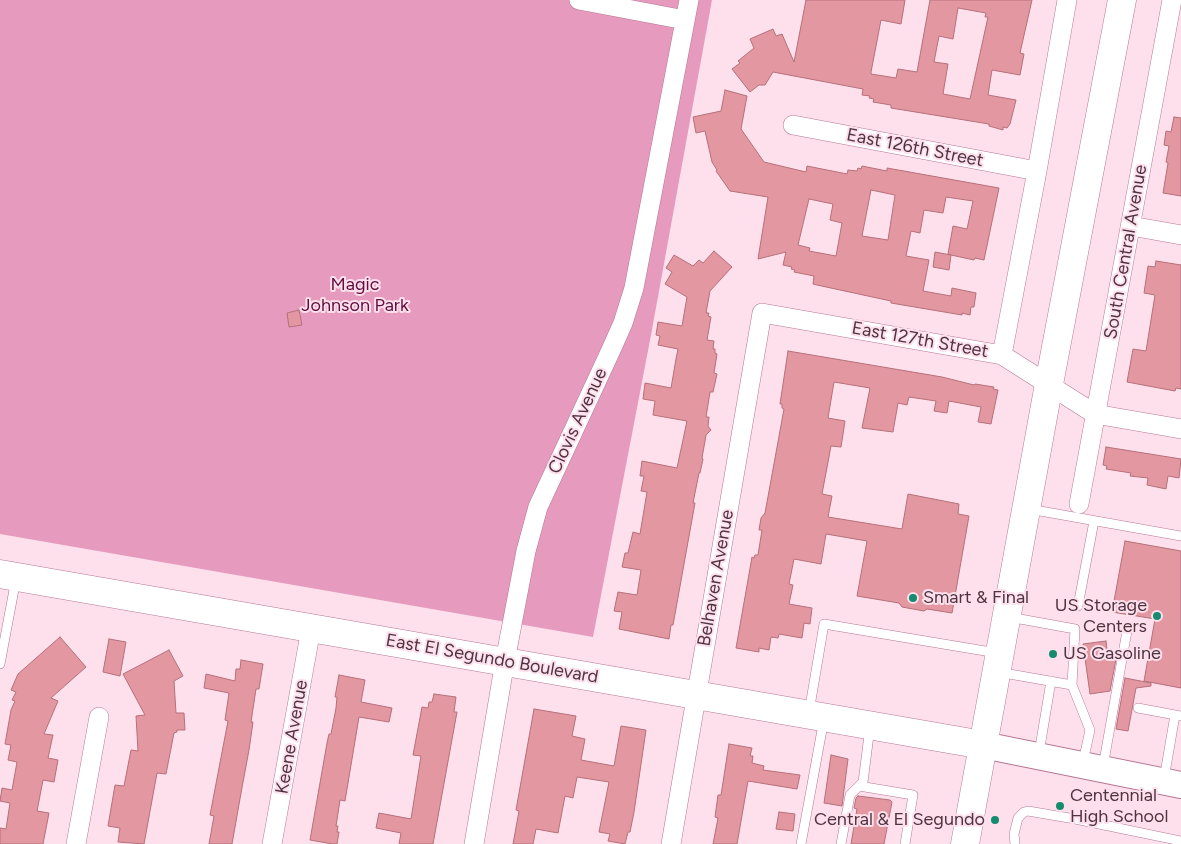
<!DOCTYPE html>
<style>
body{margin:0}
canvas{display:block;background:#fde0ec}
</style>
<canvas width="1181" height="844"></canvas>
<script>
const ctx = document.querySelector('canvas').getContext('2d');
ctx.lineJoin = 'round';
function paint(path, color) {
  ctx.fillStyle = color;
  ctx.fill(path, 'evenodd');
}
function poly(rows) {
  const path = new Path2D();
  for (const r of rows) {
    path.moveTo(r[0], r[1]);
    for (let i = 2; i < r.length; i += 2) path.lineTo(r[i], r[i + 1]);
  }
  return path;
}
function trace(path, color, width, dash) {
  ctx.strokeStyle = color;
  ctx.lineWidth = width;
  ctx.lineCap = dash ? 'butt' : 'round';
  ctx.setLineDash(dash || []);
  ctx.stroke(path);
}
function write(font, color, halo, rows, align = 'center') {
  ctx.font = font + ' Figtree,sans-serif';
  ctx.lineWidth = 4;
  ctx.setLineDash([]);
  ctx.textBaseline = 'middle';
  ctx.strokeStyle = halo;
  ctx.fillStyle = color;
  for (const [text, x, y, turn = 0] of rows) {
    ctx.save();
    ctx.translate(x, y);
    ctx.rotate((+turn || 0) * Math.PI / 180);
    ctx.textAlign = isNaN(turn) ? turn : align;
    if (halo) ctx.strokeText(text, 0, 0);
    ctx.fillText(text, 0, 0);
    ctx.restore();
  }
}
paint(poly([
 [0,0,712,0,651,335,593,637,0,534]
]), '#e69bbe');
const building = poly([
 [806,0,905,0,901,24,881,20,871,72,871,74,896,78,898,69,917,72,930,0,1032,0,1020,53,1024,54,1020,75,992,70,988,95,1016,100,1010,124,1007,128,1003,127,1003,130,989,126,989,124,891,108,891,105,873,102,874,99,869,98,870,96,862,95,863,89,773,72,765,85,759,85,750,92,732,69,740,63,738,61,754,48,750,39,773,29,776,36,782,34,794,62,806,0],
 [958,8,986,13,985,17,988,17,970,99,943,94,948,64,934,62,939,36,953,39,958,8],
 [725,90,747,96,741,129,764,162,806,172,807,166,847,174,848,170,857,171,858,168,861,169,862,166,887,171,887,168,999,188,984,260,975,258,974,260,951,255,949,270,933,267,935,252,951,255,948,254,953,226,967,229,973,201,946,197,943,213,924,210,920,233,911,231,906,256,929,260,923,291,951,296,952,288,976,293,974,307,971,307,970,315,962,313,962,315,891,303,891,301,817,285,813,284,814,276,794,272,795,270,791,269,792,267,783,265,786,252,758,259,768,197,730,191,716,171,717,170,712,162,705,131,696,133,693,117,721,111,725,90],
 [871,190,895,195,888,240,862,236,871,190],
 [809,199,833,204,830,220,842,223,836,256,809,251,810,248,798,245,809,199],
 [1174,117,1181,118,1181,196,1163,193,1168,163,1166,162,1169,146,1164,145,1166,131,1171,132,1174,117],
 [714,251,732,267,710,291,706,313,709,313,708,316,711,317,707,340,714,341,713,349,715,349,715,353,717,354,714,373,717,374,713,392,710,392,706,417,709,417,708,426,711,430,706,435,702,458,703,459,700,473,699,473,693,503,695,503,673,625,671,625,669,639,619,629,622,612,614,611,618,592,637,595,641,570,622,567,625,553,628,553,633,532,640,534,647,492,641,491,644,476,640,476,642,461,677,468,687,421,653,415,655,401,643,399,645,383,671,388,676,359,678,349,658,345,660,336,656,335,658,322,682,326,687,297,665,284,672,272,666,268,674,255,693,266,699,260,703,263,714,251],
 [1156,261,1181,265,1181,389,1176,388,1175,391,1127,382,1133,349,1146,351,1155,295,1144,293,1148,266,1155,267,1156,261],
 [299,310,302,325,289,327,287,313,299,310],
 [788,351,942,377,974,385,975,384,994,387,993,389,998,390,991,424,978,422,981,407,949,401,947,413,934,411,936,401,909,397,907,405,898,403,893,432,862,428,870,388,834,382,828,418,845,421,841,447,831,446,822,494,832,496,828,517,902,529,908,494,959,504,958,514,969,516,952,613,927,609,924,611,902,607,899,603,857,596,867,541,826,534,821,564,794,559,789,584,793,585,789,604,812,608,810,624,804,623,802,638,779,634,778,638,771,637,769,650,759,648,759,652,736,648,752,557,754,558,755,555,758,555,762,530,759,530,761,518,765,513,784,409,782,408,782,404,780,404,788,351],
 [1106,447,1181,459,1179,478,1168,476,1166,489,1147,485,1148,478,1130,476,1131,473,1106,469,1107,466,1103,465,1106,447],
 [1125,541,1181,551,1181,688,1144,681,1155,619,1112,612,1125,541],
 [60,637,86,667,51,698,58,701,44,734,53,735,48,758,58,760,54,782,43,780,37,811,49,813,43,844,0,844,0,828,6,829,10,803,0,801,2,788,12,790,17,762,8,760,11,745,5,744,11,710,15,701,12,700,16,692,11,690,18,674,60,637],
 [109,639,126,642,120,676,103,672,109,639],
 [1106,641,1108,657,1111,657,1112,659,1116,659,1110,691,1090,694,1083,644,1106,641],
 [169,650,183,676,174,681,176,713,184,713,185,730,177,730,177,732,174,733,166,774,157,773,144,844,118,842,120,828,108,826,115,785,124,786,131,750,138,751,136,716,145,715,123,674,169,650],
 [241,660,263,664,259,689,256,689,251,722,253,722,249,750,241,793,232,844,209,844,214,816,210,815,228,721,225,720,229,693,204,688,206,674,235,681,236,669,240,669,241,660],
 [339,675,365,680,361,702,392,708,389,722,359,717,345,801,340,800,336,826,338,826,337,832,339,832,337,844,333,844,310,840,327,743,329,734,331,734,336,708,337,697,335,697,339,675],
 [1125,678,1151,683,1151,686,1136,688,1128,731,1116,729,1125,678],
 [434,694,456,697,454,712,457,712,433,844,399,844,401,833,376,828,379,813,411,819,421,756,413,755,422,707,428,708,429,702,432,702,434,694],
 [534,709,576,716,572,736,585,739,581,760,614,766,621,726,646,730,634,812,630,832,628,832,625,844,608,841,610,834,599,832,609,782,577,777,573,798,565,796,558,833,536,829,533,844,513,844,519,811,516,810,534,709],
 [729,744,752,748,750,756,753,756,752,763,764,766,763,770,800,775,797,789,748,781,737,844,713,844,718,818,715,817,718,795,721,795,729,744],
 [831,755,848,759,842,806,824,803,831,755],
 [858,796,890,800,892,802,884,844,851,844,857,809,854,808,856,798,858,796],
 [779,812,795,814,793,831,776,829,779,812]
]);
paint(building, '#e297a1');
trace(building, '#b6707a', 1);
const service = poly([
 [1029,509,1181,536],
 [1078,606,1094,521],
 [1009,617,1075,629,1072,685,1090,730,1083,762],
 [0,664,16,579],
 [998,672,1072,685],
 [1138,708,1181,716],
 [809,712,824,624,997,653],
 [1039,753,1051,681],
 [1103,767,1127,631],
 [1164,779,1175,715],
 [859,786,913,795,905,844],
 [801,844,824,719],
 [841,844,850,795,863,782,870,727],
 [1015,844,1014,834,1018,818,1024,812,1028,811,1075,819,1181,841]
]);
const minor = poly([
 [579,0,685,20],
 [793,125,1037,171],
 [1131,226,1181,235],
 [1002,355,1037,171,1067,0],
 [1079,504,1172,0],
 [76,844,99,717],
 [272,844,311,629],
 [474,844,505,661,526,551,538,507,611,350,623,323,634,288,689,0],
 [671,844,762,313,1002,355,1095,414,1181,429]
]);
const secondary = poly([
 [983,745,1181,785]
]);
const primary = poly([
 [0,574,983,745],
 [965,844,1049,384,1122,0]
]);
trace(service, '#b87795', 10);
trace(minor, '#b87795', 20);
trace(secondary, '#b87795', 28);
trace(primary, '#b87795', 29);
trace(service, '#fff', 9);
trace(minor, '#fff', 19);
trace(secondary, '#fff', 26);
trace(primary, '#fff', 28);
for (const [x, y, r, color] of [
 [913,598,5,"#158c6f"],
 [1157,616,5,"#158c6f"],
 [1053,654,5,"#158c6f"],
 [1060,806,5,"#158c6f"],
 [995,820,5,"#158c6f"]
]) {
  const dot = new Path2D();
  dot.arc(x, y, r, 0, 2 * Math.PI);
  ctx.fillStyle = color;
  ctx.fill(dot);
  trace(dot, '#fde0ec', 2);
}
write('18px', '#4f3340', '#fde0ec', [
 ["East 126th Street",915,148,11],
 ["South Central Avenue",1126,252,-80],
 ["East 127th Street",920,340,10],
 ["Clovis Avenue",578,421,-65],
 ["Belhaven Avenue",716,578,-80],
 ["East El Segundo Boulevard",492,659,10],
 ["Keene Avenue",292,737,-80]
]);
write('18px', '#610d3e', '#fde0ec', [
 ["Magic",355,285],
 ["Johnson Park",355,306]
]);
write('18px', '#4f3340', '#fde0ec', [
 ["Smart & Final",923,598],
 ["US Storage",1147,606,"right"],
 ["Centers",1147,627,"right"],
 ["US Gasoline",1063,654],
 ["Centennial",1070,796],
 ["High School",1070,817],
 ["Central & El Segundo",985,820,"right"]
], 'left');
</script>
